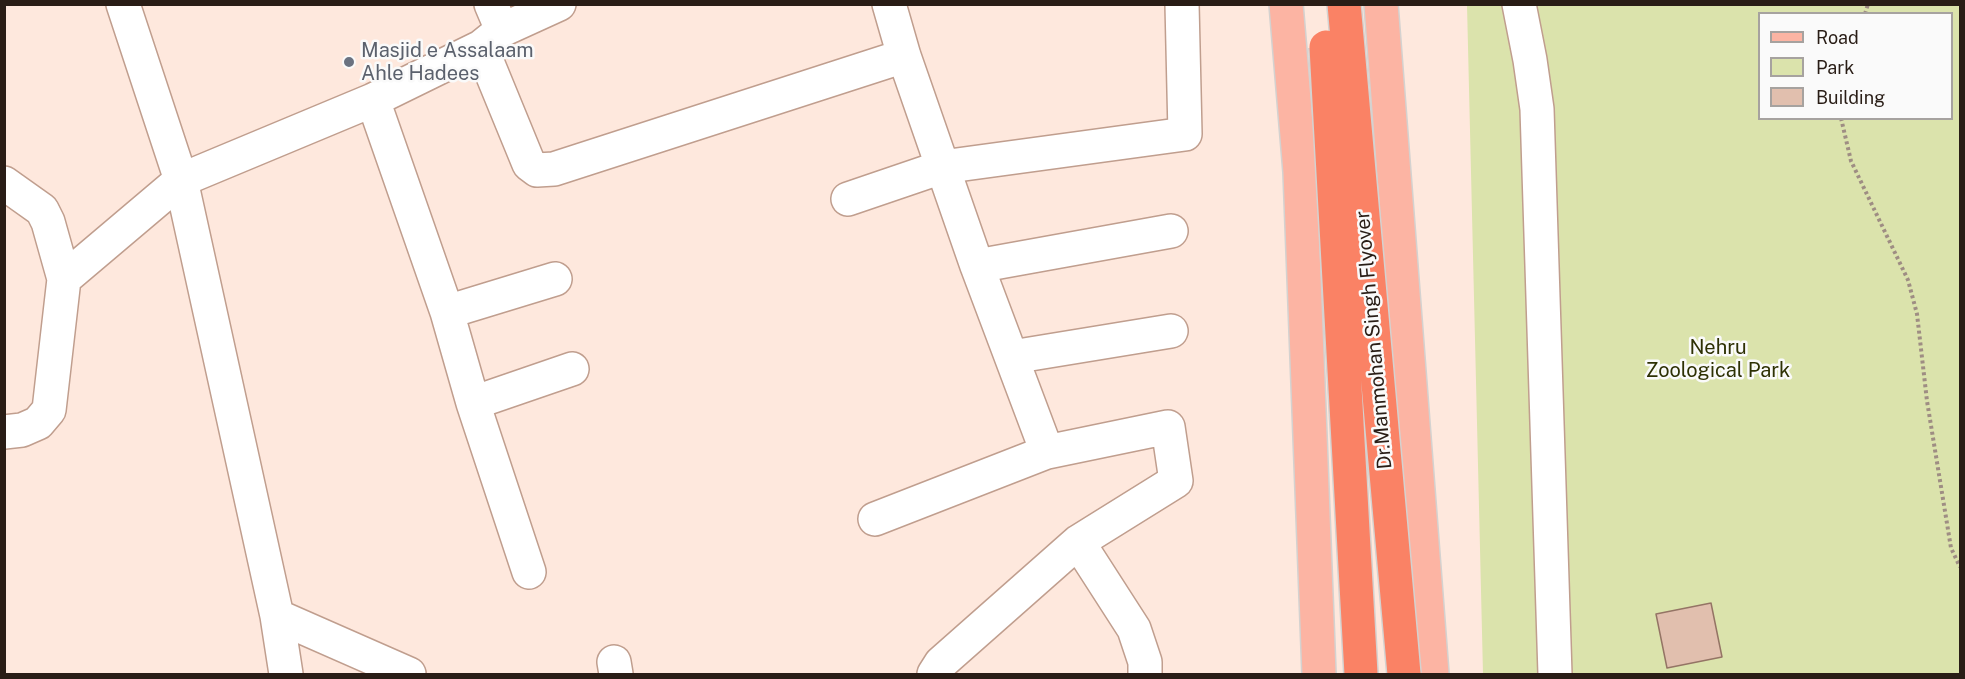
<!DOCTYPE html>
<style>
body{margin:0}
#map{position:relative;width:1965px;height:679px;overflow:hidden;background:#fee8dd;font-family:"Public Sans",sans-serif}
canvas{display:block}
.frame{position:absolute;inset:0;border:6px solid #291d16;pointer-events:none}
.legend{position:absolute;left:1758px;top:12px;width:195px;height:108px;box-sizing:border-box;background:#fafafa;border:2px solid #a6a29f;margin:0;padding:8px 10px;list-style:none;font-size:18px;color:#291d16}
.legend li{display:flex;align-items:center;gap:12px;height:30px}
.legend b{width:30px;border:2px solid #a6a29f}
</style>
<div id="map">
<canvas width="1965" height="679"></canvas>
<div class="frame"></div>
<ul class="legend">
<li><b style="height:8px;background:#fcb4a3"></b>Road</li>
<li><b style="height:16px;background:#dbe3ac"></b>Park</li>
<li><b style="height:16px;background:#e1bfae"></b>Building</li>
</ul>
</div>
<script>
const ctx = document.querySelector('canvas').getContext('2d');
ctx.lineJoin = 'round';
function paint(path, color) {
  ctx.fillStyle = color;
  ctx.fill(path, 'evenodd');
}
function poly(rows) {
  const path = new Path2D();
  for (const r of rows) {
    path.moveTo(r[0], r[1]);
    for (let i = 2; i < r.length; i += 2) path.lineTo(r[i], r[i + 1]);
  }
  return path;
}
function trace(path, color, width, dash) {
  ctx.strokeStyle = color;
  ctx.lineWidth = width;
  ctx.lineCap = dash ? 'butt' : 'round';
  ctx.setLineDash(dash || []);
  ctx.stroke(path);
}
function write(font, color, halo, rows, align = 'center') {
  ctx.font = font + ' "Public Sans",sans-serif';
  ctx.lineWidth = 5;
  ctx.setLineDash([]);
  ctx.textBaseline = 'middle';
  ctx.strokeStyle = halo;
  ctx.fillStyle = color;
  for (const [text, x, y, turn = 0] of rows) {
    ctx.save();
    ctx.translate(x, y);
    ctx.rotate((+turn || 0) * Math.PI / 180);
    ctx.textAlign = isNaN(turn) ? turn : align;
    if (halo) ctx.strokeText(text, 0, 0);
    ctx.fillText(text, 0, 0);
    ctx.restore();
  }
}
paint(poly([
 [1467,5,1960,5,1960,674,1483,674],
 [1760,14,1952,14,1952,118,1760,118]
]), '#dbe3ac');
const building = poly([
 [1711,603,1722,657,1667,668,1656,614,1711,603]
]);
paint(building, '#e1bfae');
trace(building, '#947465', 1.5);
const minor = poly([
 [123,4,181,180,277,616,286,674],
 [491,4,502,30],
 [889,4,904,56,977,266,1047,452],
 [1519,4,1530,60,1537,109,1555,674],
 [481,47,529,164,537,170,554,169,904,56],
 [373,100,447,312,473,403,529,572],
 [4,183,42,210,48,222,64,279],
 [848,199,942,167,1185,134,1182,4],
 [977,266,1171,231],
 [447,312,555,279],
 [1012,357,1171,331],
 [473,403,572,369],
 [4,432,22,430,38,423,49,410,64,279,181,180,373,100,481,47,502,30,559,4],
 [875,519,1047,452,1168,427,1176,481,1078,542,941,663,934,674],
 [1078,542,1134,629,1145,662,1145,674],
 [277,616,409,674],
 [614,662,616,674]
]);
const major = poly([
 [1286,4,1300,172,1319,674],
 [1381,4,1432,674]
]);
trace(minor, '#c09e8e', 36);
trace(major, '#d4d2d0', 36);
trace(poly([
 [1865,14,1868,4],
 [1841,118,1851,161,1908,280,1917,314,1927,401,1951,548,1960,567]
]), '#9e8d83', 4, [3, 3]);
trace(minor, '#fff', 33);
trace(major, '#fcb4a3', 33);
const highwayBridge = poly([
 [1344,4,1404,674],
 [1326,47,1361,674]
]);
trace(highwayBridge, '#d4d2d0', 36, []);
trace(highwayBridge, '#fa8265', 33);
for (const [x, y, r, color] of [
 [349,62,6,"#6b7280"]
]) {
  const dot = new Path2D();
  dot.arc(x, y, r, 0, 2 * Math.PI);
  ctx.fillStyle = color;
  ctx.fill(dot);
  trace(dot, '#fafafa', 2);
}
write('20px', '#5b616d', '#fafafa', [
 ["Masjid e Assalaam",361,51],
 ["Ahle Hadees",361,74]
], 'left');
write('20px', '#291d16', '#fafafa', [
 ["Dr.Manmohan Singh Flyover",1374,340,-95]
]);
write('20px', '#2e3104', '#fafafa', [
 ["Nehru",1718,348],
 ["Zoological Park",1718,371]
]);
</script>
